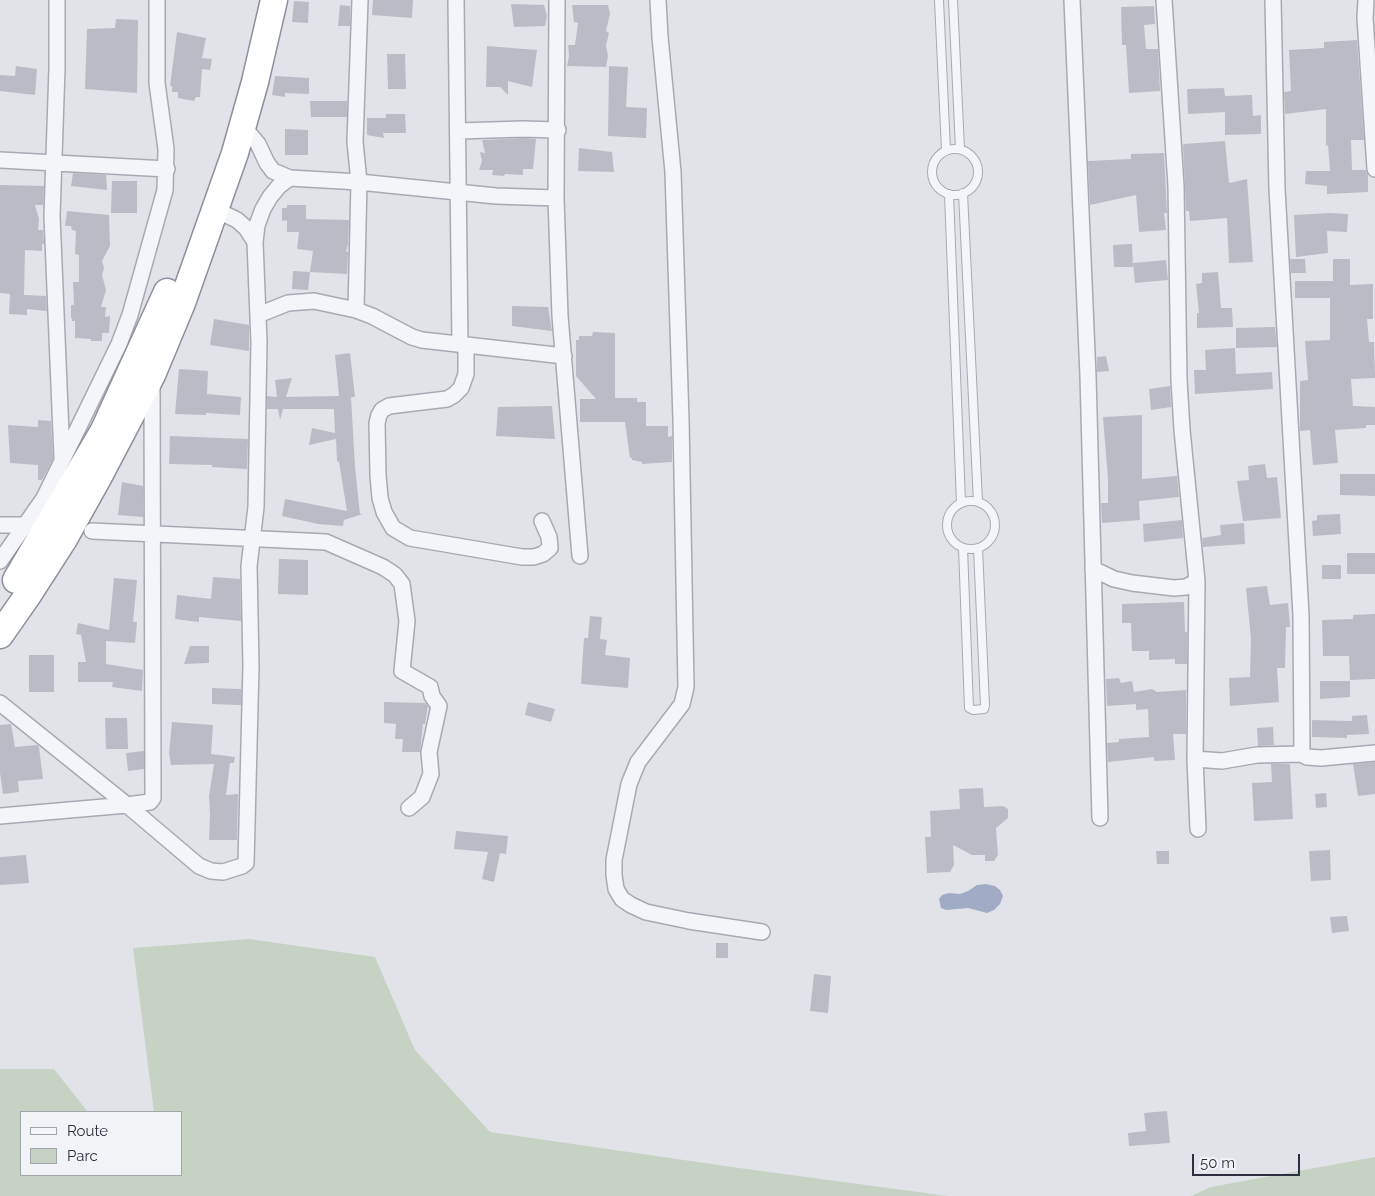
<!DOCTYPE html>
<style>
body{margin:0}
#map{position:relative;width:1375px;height:1196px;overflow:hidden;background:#e2e3e9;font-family:Raleway,sans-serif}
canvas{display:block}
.legend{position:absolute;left:20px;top:1111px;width:162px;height:65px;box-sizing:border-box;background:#f2f3f7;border:1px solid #a3a5ad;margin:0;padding:6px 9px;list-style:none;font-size:15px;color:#2c2f3f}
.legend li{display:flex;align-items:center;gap:10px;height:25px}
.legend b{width:25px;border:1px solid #a3a5ad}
.scale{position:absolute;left:1192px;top:1154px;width:108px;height:22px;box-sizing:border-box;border:2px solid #2c2f3f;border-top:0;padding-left:6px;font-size:15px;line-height:18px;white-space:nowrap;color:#2c2f3f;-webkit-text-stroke:4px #f2f3f7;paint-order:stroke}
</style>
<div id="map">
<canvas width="1375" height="1196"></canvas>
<ul class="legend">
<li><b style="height:6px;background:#f4f5f8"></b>Route</li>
<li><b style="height:14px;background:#c5d2c4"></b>Parc</li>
</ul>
<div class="scale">50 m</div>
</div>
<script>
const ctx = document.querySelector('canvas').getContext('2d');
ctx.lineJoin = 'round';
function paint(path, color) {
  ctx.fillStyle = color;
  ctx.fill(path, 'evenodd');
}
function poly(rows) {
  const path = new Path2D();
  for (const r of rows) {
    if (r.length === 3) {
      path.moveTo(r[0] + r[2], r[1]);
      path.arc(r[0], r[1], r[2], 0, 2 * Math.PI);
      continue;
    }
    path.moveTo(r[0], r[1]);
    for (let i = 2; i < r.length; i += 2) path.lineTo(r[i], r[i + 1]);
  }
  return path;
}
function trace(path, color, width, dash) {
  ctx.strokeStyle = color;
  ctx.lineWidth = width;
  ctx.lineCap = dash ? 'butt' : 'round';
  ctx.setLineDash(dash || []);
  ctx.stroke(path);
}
paint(poly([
 [249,939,375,957,415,1050,490,1132,739,1168,948,1196,0,1196,0,1069,54,1069,88,1112,21,1112,21,1175,181,1175,181,1112,154,1112,133,948],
 [1375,1157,1375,1196,1191,1196,1211,1187]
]), '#c5d2c4');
paint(poly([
 [986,884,995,886,1000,890,1003,896,1000,904,994,910,987,913,968,908,946,910,941,908,939,899,942,895,949,893,960,894,968,891,977,885]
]), '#a1abc5');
paint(poly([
 [373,0,413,0,412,18,372,15],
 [294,1,309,2,308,23,292,22],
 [511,4,544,5,547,16,545,26,514,27],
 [340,5,350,6,350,26,338,26],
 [572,5,608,5,610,14,606,31,609,33,606,46,608,56,606,67,567,66,569,56,568,45,575,45,578,23,574,22],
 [1154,6,1155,24,1144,25,1146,49,1158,49,1160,91,1129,93,1126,45,1122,45,1121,7],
 [116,19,138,20,137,93,85,89,87,29,115,28],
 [177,32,206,38,202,58,212,59,210,70,202,69,200,97,196,97,194,101,178,98,178,92,172,92,172,86,170,86],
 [1357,40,1364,140,1351,140,1352,170,1366,170,1368,175,1368,192,1327,194,1327,186,1305,184,1306,171,1330,171,1328,145,1326,146,1326,109,1285,114,1284,92,1291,91,1289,50,1324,48,1324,42],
 [487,46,537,50,532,87,508,81,508,95,500,87,486,87],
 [387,54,405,54,406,89,388,89],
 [16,66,37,69,35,95,0,91,0,75,15,76],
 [609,66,628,67,626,107,647,108,646,138,608,136],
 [275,76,309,78,309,94,285,93,285,97,272,95],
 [1224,88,1225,96,1252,95,1253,116,1261,115,1261,134,1225,135,1225,112,1188,114,1187,89],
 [310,101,347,101,347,117,311,117],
 [386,114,405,114,406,133,383,133,384,138,367,135,367,118,386,118],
 [285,129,308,130,308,155,285,155],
 [523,138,536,139,533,169,523,169,523,175,505,174,504,176,492,175,493,170,479,170,482,161,480,152,485,153,482,140],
 [1225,141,1229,183,1247,179,1253,262,1229,263,1227,218,1190,221,1189,211,1186,211,1183,145,1184,144],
 [579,148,612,152,614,172,578,171],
 [1164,153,1167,213,1164,213,1166,230,1139,232,1136,195,1090,205,1088,161,1131,159,1131,154],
 [73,173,106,175,107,190,71,186],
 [112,181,137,181,137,213,111,213],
 [0,185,44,186,43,205,35,205,39,219,38,230,43,230,44,244,42,244,42,251,25,250,24,295,46,296,47,311,27,309,27,315,9,314,10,294,0,293],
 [287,205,306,205,306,219,349,220,348,244,346,252,348,252,347,274,310,272,313,251,297,249,299,232,287,232,287,220,282,221,282,208,287,208],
 [67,211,109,215,110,246,102,261,104,268,102,275,106,290,101,307,106,307,105,317,110,316,109,333,102,333,102,341,91,341,91,339,75,338,75,321,72,321,72,318,71,318,71,305,74,305,73,282,79,282,79,255,75,254,76,231,72,230,71,226,65,226],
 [1330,213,1348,214,1347,232,1327,231,1328,253,1296,257,1294,215],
 [1132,244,1133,267,1114,267,1113,245],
 [1290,259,1305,259,1306,273,1291,273],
 [1333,259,1350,259,1350,285,1373,284,1373,319,1367,319,1369,342,1374,342,1375,378,1351,379,1353,406,1375,407,1375,425,1366,425,1366,428,1335,430,1338,463,1313,465,1310,430,1300,431,1300,381,1308,380,1305,341,1330,340,1330,298,1295,298,1295,281,1333,281],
 [1166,260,1168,280,1135,283,1133,263],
 [293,271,310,272,308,290,292,289],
 [1218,272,1221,308,1232,308,1233,327,1197,328,1197,313,1199,313,1196,284,1202,283,1202,273],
 [512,306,548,307,552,331,512,326],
 [214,319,249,325,249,351,210,345],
 [1275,327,1277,347,1236,348,1236,328],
 [593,332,615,333,615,398,637,398,637,402,646,402,646,426,668,426,668,437,672,436,672,462,642,464,642,462,632,460,632,458,630,458,625,422,580,422,580,399,596,399,576,376,576,340,579,340,579,336,592,336],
 [1235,348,1236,374,1272,372,1273,389,1195,394,1194,370,1206,370,1205,350],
 [350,353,355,397,351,397,355,466,360,514,363,514,344,520,343,526,318,524,282,516,285,499,347,511,339,462,337,461,336,439,309,445,312,428,335,433,334,409,283,409,280,420,278,409,267,409,267,396,277,397,275,380,292,378,286,397,339,396,335,355],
 [1106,356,1109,371,1097,372,1097,357],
 [179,369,208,371,207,394,241,397,240,415,206,413,206,415,175,414],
 [1170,386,1171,407,1151,410,1149,389],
 [552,406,555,439,496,436,498,407],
 [1142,415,1142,479,1177,476,1179,497,1139,501,1140,520,1102,523,1101,503,1108,503,1108,479,1103,417],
 [38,420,51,421,53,459,42,480,38,480,38,465,10,463,8,425,38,427],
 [170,436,248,439,247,469,212,467,212,465,169,464],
 [1265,464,1267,478,1277,477,1281,518,1243,521,1237,481,1249,480,1248,466],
 [1340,474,1375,474,1375,496,1340,495],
 [122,482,143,486,143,517,118,515],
 [1340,514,1341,534,1313,536,1312,521,1317,520,1317,515],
 [1182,520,1183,538,1144,542,1143,524],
 [1244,523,1245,544,1203,547,1202,538,1221,535,1220,525],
 [1347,553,1375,553,1375,574,1347,574],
 [279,559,308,560,308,595,278,594],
 [1322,565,1341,565,1341,579,1322,579],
 [213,577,240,579,241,621,199,617,199,622,175,619,177,595,211,599],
 [114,578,137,580,133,622,137,622,135,643,106,641,106,664,143,670,142,691,112,687,113,682,78,682,78,662,86,662,81,635,76,634,78,623,109,630],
 [1267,586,1270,605,1288,603,1290,627,1286,627,1285,668,1277,668,1279,702,1230,706,1229,678,1250,677,1251,639,1246,588],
 [1184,602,1185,632,1187,632,1187,664,1175,664,1175,659,1149,660,1149,651,1132,651,1131,623,1122,623,1122,604],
 [1375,614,1375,679,1350,680,1349,656,1323,656,1322,620,1353,619,1353,615],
 [590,616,602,617,600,639,607,640,605,655,630,658,628,688,581,684,584,638,588,638],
 [190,646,209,646,209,663,184,664],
 [29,655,54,655,54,692,29,692],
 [1119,678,1121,683,1132,681,1134,692,1152,689,1157,692,1186,690,1186,734,1173,734,1175,760,1154,761,1154,757,1108,762,1107,743,1119,742,1119,739,1149,737,1148,709,1136,710,1136,704,1107,706,1106,679],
 [1320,681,1350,681,1350,697,1320,699],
 [212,688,241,689,241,705,212,704],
 [384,702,425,703,428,706,425,724,423,724,420,752,402,752,403,739,395,739,396,724,384,723],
 [528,702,555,709,551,722,525,715],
 [1367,715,1369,734,1347,735,1347,738,1312,737,1312,720,1352,721,1352,716],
 [105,718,127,718,128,749,106,749],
 [172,722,213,725,211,754,235,757,234,763,230,763,226,795,238,794,237,840,209,840,210,815,209,796,214,764,171,765,169,754],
 [11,724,15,747,37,745,39,747,43,779,18,781,19,792,3,794,0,773,0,725],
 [1273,727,1274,745,1258,746,1257,728],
 [144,751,144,769,128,771,126,753],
 [1375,762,1375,794,1358,796,1353,764],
 [1271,764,1290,764,1293,819,1254,821,1252,783,1272,782],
 [983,788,984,807,1003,806,1008,809,1008,818,996,828,998,855,994,861,985,861,985,855,972,855,953,845,954,865,950,872,927,873,925,837,931,837,930,811,960,809,959,789],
 [1326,793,1327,807,1316,808,1315,794],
 [456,831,508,836,506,854,500,853,494,882,482,879,488,852,454,849],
 [1330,850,1331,880,1311,881,1309,851],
 [1156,851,1169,851,1169,864,1157,864],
 [26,855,29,883,0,885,0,857],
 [1347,916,1349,931,1332,933,1330,917],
 [716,943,728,943,728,958,716,958],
 [814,974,831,976,828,1013,810,1011],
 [1167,1111,1170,1143,1129,1146,1128,1133,1146,1131,1144,1113]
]), '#babcc5');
const service = poly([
 [939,0,946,150],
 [953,0,960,149],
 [955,172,23],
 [963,193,978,502],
 [949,194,961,503],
 [971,525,24],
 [963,548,969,708,973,710,984,709,985,706,978,548]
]);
const minor = poly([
 [57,0,57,68,52,216,62,458],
 [456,0,460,345],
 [557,0,556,198,560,316,580,556],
 [658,0,660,37,673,172,681,420,686,687,682,704,638,762,629,784,614,860,614,875,616,889,622,899,631,905,646,912,689,921,762,932],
 [1072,0,1088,376,1100,818],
 [1164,0,1176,186,1179,380,1182,430,1197,581,1195,759,1198,829],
 [1273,0,1277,189,1301,615,1302,754],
 [1366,0,1365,18,1375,169],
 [243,126,258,144,267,163,273,171,290,178,359,182,496,196,556,198],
 [458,131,523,129,558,130],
 [0,160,167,169],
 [216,210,237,220,246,228,255,242],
 [356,310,359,182,355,142,360,0],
 [258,315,288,303,314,301,356,310,372,316,412,337,422,340,564,356],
 [466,346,466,374,461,388,454,395,447,399,389,406,382,410,379,415,377,423,378,475,380,498,384,512,393,528,410,538,522,557,534,557,543,554,550,548,549,537,542,521],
 [0,525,26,525],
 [92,531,326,542,383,567,395,575,402,584,407,621,402,671,430,687,432,696,439,706,429,752,431,774,422,797,409,808],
 [0,561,44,498,119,344,130,315,165,190,166,149,157,83,157,0],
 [1093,569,1114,579,1132,583,1174,588,1186,587,1197,581],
 [0,703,127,805,199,866,211,871,223,872,242,866,246,863,251,666,249,566,256,507,259,342,255,242,257,225,263,209,270,197,279,186,290,178],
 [1195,759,1222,761,1257,755,1302,754,1307,757,1321,758,1375,753],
 [0,816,127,805,150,802,153,798,152,383]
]);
const trunk = poly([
 [16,580,104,430,167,292],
 [0,635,28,595,64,539,98,478,152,375,182,303,235,153,255,82,274,0]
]);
trace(service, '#a8a9b3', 10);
trace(minor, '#a8a9b3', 18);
trace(trunk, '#8b8f9e', 29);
trace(service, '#f4f5f8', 8);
trace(minor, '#f4f5f8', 15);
trace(trunk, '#fff', 26);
</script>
